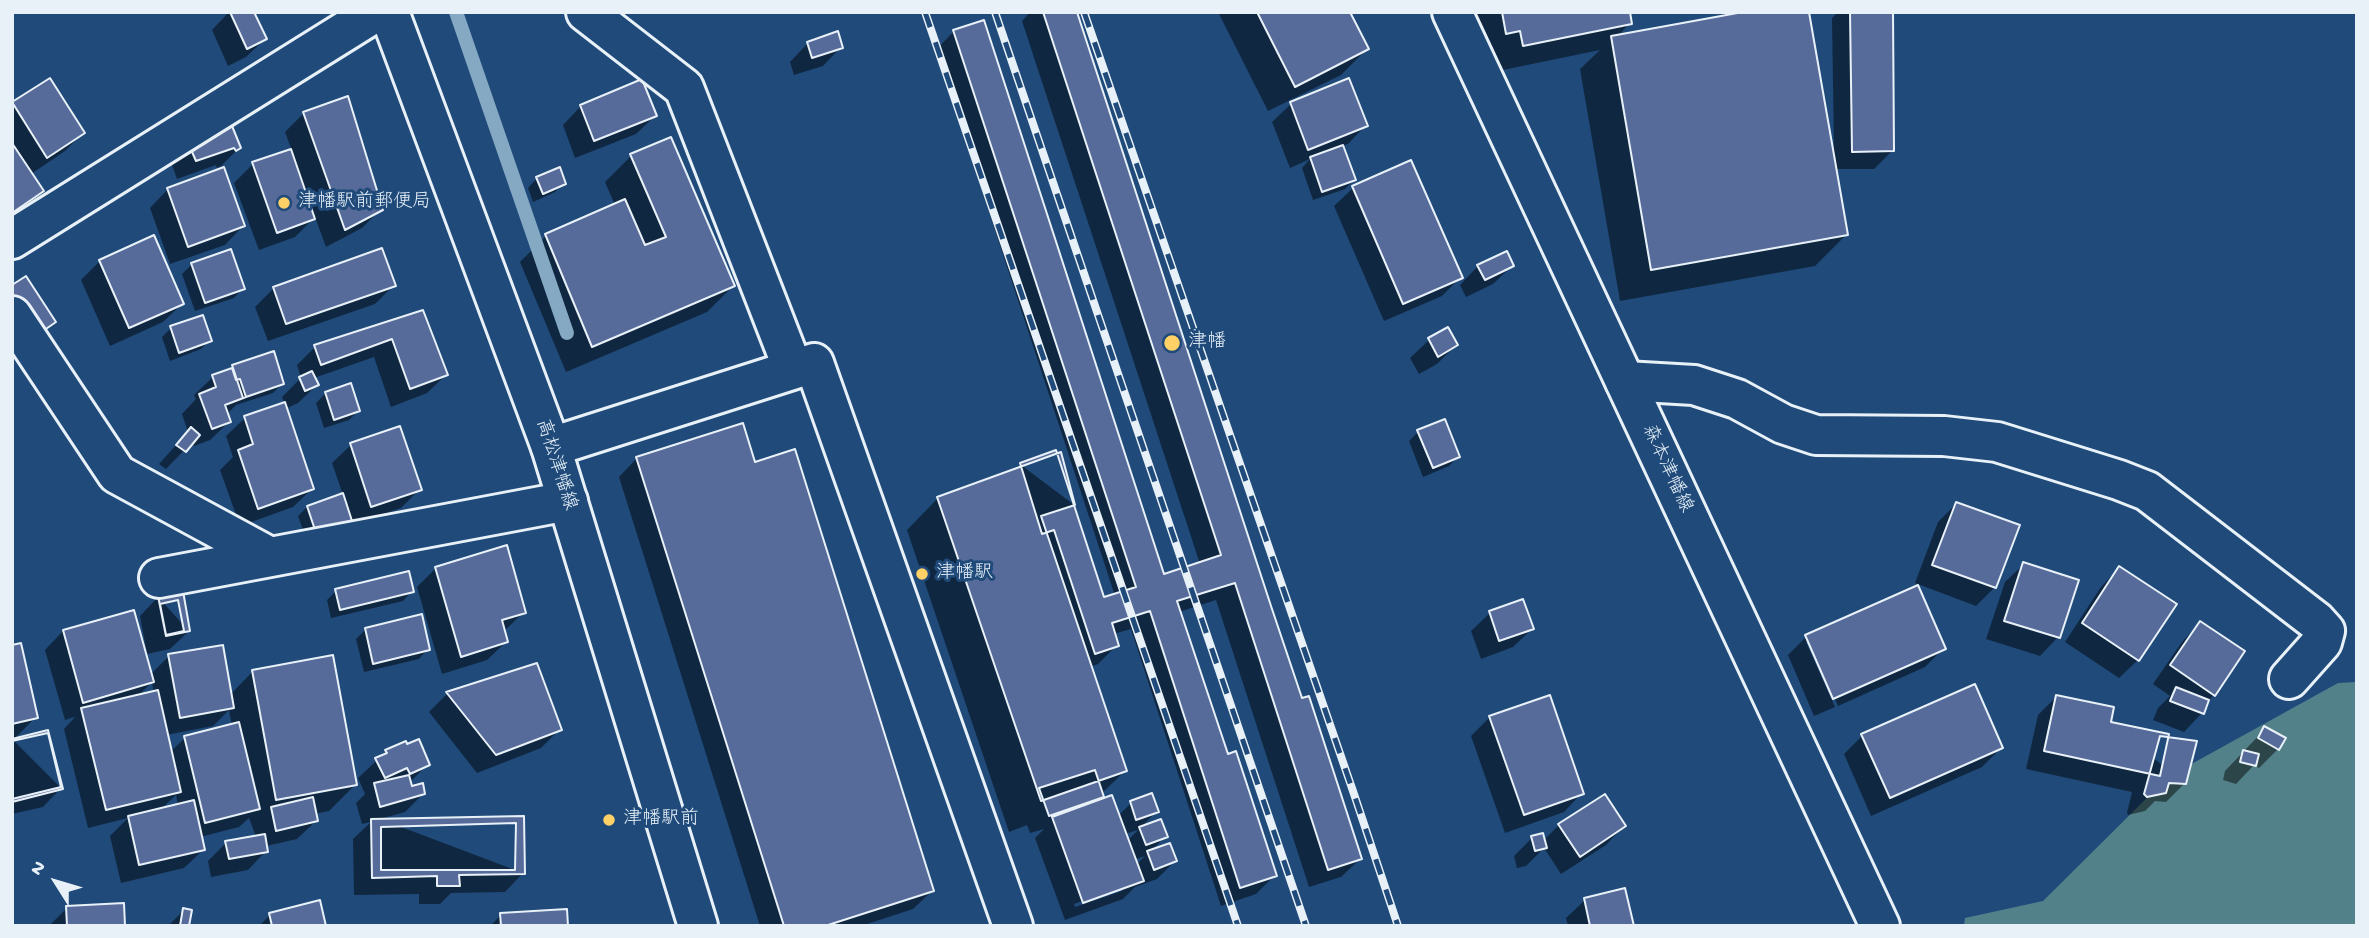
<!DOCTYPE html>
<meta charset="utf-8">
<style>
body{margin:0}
#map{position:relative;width:2369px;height:938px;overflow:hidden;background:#1f4a7a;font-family:"Gochi Hand",sans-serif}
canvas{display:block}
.frame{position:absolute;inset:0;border:14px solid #e8f1f8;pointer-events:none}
.north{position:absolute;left:21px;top:847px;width:70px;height:70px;-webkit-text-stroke:5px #1f4a7a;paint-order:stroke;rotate:307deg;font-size:19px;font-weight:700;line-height:28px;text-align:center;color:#e8f1f8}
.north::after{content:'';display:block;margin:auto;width:24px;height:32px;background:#e8f1f8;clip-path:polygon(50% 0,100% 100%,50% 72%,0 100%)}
</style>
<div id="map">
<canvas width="2369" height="938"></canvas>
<div class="frame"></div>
<div class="north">N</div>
</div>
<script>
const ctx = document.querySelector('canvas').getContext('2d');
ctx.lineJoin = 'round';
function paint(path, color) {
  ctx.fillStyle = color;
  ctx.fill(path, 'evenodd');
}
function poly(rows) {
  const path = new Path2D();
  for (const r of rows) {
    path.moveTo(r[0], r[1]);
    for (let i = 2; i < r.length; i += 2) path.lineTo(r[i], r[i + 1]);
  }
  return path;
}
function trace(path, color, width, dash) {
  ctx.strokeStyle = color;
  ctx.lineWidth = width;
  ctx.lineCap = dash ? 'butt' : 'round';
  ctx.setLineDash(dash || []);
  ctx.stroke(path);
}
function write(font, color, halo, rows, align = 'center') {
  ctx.font = font + ' "Gochi Hand","Klee One",sans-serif';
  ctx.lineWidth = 6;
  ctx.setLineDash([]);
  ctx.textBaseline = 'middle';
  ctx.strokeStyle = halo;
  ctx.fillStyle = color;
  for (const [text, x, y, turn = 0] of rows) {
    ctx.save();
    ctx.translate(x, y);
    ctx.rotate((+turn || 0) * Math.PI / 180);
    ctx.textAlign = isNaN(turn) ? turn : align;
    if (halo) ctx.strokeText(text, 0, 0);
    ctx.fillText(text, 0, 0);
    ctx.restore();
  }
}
paint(poly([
 [2357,682,2357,926,1964,926,1965,918,2043,901,2168,777,2338,683]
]), '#53818a');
paint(poly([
 [229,12,252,12,265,39,246,57,228,66,212,30],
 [1030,12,1075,12,1301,700,1360,859,1341,877,1309,887,1216,600,1179,612,1227,757,1275,875,1256,894,1221,906,1131,629,1113,634,1117,645,1098,664,1090,667,1125,771,1101,794,1103,800,1118,816,1131,803,1157,811,1140,828,1166,836,1150,852,1175,861,1157,879,1135,887,1123,899,1065,920,1035,838,1044,829,1030,833,1027,825,1009,832,907,530,938,498,1015,471,1021,465,1073,504,1103,600,1115,596,936,50,954,31,1163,576,1200,564,1022,21],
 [1138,830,1127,841,1125,834],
 [1145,856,1136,865,1134,860],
 [1122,887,1122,891,1075,907,1074,904],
 [1218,12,1334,12,1367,49,1341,75,1268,111],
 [1471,12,1628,12,1630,23,1617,37,1831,150,1834,149,1832,18,1838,12,1891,12,1893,150,1874,169,1835,169,1846,235,1815,266,1620,301,1580,69,1600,50,1498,71,1494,57,1481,59],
 [808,43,841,47,823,66,794,75,790,62],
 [49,80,83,133,65,151,31,174,42,191,24,210,12,217,12,104],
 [1348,80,1366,125,1348,144,1342,146,1354,180,1345,189,1313,200,1302,168,1310,159,1290,168,1272,122,1291,104],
 [581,106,655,116,636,134,575,158,563,125],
 [304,113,381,209,362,228,326,247,315,217,295,237,259,250,234,183,253,164,292,151,285,132],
 [190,146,239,148,221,166,217,168,216,165,177,179,172,165],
 [631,156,733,286,707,312,566,372,520,262,546,236,615,205,605,182],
 [1410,162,1461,277,1442,296,1384,321,1334,206,1353,188],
 [537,178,564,183,555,192,533,202,528,188],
 [168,189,243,226,225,245,170,264,150,208],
 [100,261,182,304,163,322,110,346,81,280],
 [192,264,243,288,234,298,195,311,182,274],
 [1478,266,1512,266,1493,284,1466,297,1460,285],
 [394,285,375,304,268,341,255,307,274,288],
 [422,312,446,375,427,393,391,407,374,357,314,378,317,385,298,403,285,409,312,489,293,507,240,526,220,470,233,457,226,436,245,418,285,404,282,397,301,378,297,365,315,347],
 [171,328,210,340,201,349,170,361,162,337],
 [1448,330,1456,345,1437,364,1419,374,1410,358,1429,340],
 [233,366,282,384,273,393,236,405,226,415,229,422,210,440,194,446,192,442,166,469,159,464,188,432,182,414,196,399,194,395,213,377,228,371],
 [326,393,358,411,349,420,324,428,316,403],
 [399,428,420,489,401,508,353,524,308,544,298,516,307,507,343,495,332,463,351,445],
 [1418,432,1458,457,1449,466,1423,477,1409,441],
 [637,458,754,464,932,891,913,909,861,926,760,926,619,477],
 [1956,504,1995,587,1976,606,1915,583,1938,522],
 [2024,564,2058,637,2040,656,1986,639,2005,582],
 [436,568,524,612,503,632,506,642,487,660,442,674,417,587],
 [2119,568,2138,660,2119,678,2065,642,2101,587],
 [336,591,412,591,403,601,331,618,327,600],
 [158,597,189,631,170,649,147,654,140,616],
 [1490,613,1532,629,1513,647,1481,659,1471,631],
 [2200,623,2214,695,2207,702,2202,713,2184,732,2153,720,2158,708,2170,696,2153,684,2182,642],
 [366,629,428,649,419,659,364,672,356,639],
 [63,631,150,675,169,656,230,695,253,671,355,785,329,811,315,814,316,821,297,839,266,846,266,851,248,870,211,877,208,861,226,843,256,837,249,818,239,827,200,837,203,850,184,868,121,883,110,836,128,818,88,828,64,729,75,717,65,720,45,650],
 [152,682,154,693,137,697],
 [229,710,232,726,185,738,170,752,166,735,213,726],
 [176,795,178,805,161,809],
 [1806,637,1944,648,1925,667,1838,706,1810,642,1806,642,1835,707,1814,716,1788,655],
 [12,647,36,717,13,740,61,788,43,807,12,814],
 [536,665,560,729,541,748,477,773,429,712,447,694],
 [2057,696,2109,723,2185,783,2166,802,2155,801,2145,811,2128,815,2127,813,2132,792,2026,769,2038,715],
 [1490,717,1582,793,1564,812,1505,833,1471,736],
 [2265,729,2278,749,2259,768,2254,765,2236,784,2223,780,2225,771],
 [1862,736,2001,748,1982,767,1871,816,1844,754],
 [405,744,428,764,409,783,411,788,424,793,405,812,380,819,523,873,505,892,451,893,440,904,419,904,419,894,354,895,353,839,371,822,362,824,356,803,365,794,358,778,386,752],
 [1559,825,1624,826,1606,845,1561,874,1544,848,1526,866,1517,868,1514,856,1532,838,1543,841],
 [1585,900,1632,926,1568,926,1566,918],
 [67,908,123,926,49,926],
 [184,910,187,926,168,926],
 [270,915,324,926,259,926],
 [501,915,566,926,490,926]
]), '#0007');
trace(poly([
 [456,12,567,333]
]), '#85a8c3', 14);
const building = poly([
 [230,12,254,12,267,39,247,49,230,12],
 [1043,12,1077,12,1271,606,1302,698,1309,696,1362,859,1328,870,1235,583,1177,601,1228,754,1236,751,1277,876,1240,888,1150,611,1112,623,1119,646,1095,654,1054,530,1042,534,1020,463,1056,450,1104,597,1136,587,953,30,984,20,1164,574,1221,555,1043,12],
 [1257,12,1350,12,1369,49,1295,87,1257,12],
 [1502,12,1630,12,1632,24,1523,46,1520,31,1506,34,1502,12],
 [1743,12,1809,12,1848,235,1651,270,1611,36,1743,12],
 [1850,12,1893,12,1894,151,1852,152,1850,12],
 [838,31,843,48,812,58,807,42,838,31],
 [50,78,85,133,47,158,12,102,50,78],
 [1349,78,1368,126,1308,150,1290,102,1349,78],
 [642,79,657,116,594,141,580,105,642,79],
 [348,96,383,210,345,230,303,112,348,96],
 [230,121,241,148,236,151,234,148,196,161,189,145,230,121],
 [671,137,735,286,592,347,545,234,625,199,645,245,666,237,630,154,671,137],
 [12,143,44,191,12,213,12,143],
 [1343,145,1356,180,1322,192,1310,157,1343,145],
 [291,149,315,219,277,233,252,162,291,149],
 [1411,160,1463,278,1403,304,1352,186,1411,160],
 [224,167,245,226,188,247,167,188,224,167],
 [560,167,566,184,543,194,536,177,560,167],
 [154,235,184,304,129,328,99,260,154,235],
 [382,248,396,286,286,324,273,287,382,248],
 [231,249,245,289,205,303,191,263,231,249],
 [1507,251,1514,266,1485,280,1477,265,1507,251],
 [26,276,56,322,30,340,12,312,12,285,26,276],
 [423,310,448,375,410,389,392,339,321,365,314,345,423,310],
 [203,315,212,341,179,353,170,326,203,315],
 [1448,327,1458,345,1438,357,1428,338,1448,327],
 [274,351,284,384,243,398,232,365,274,351],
 [232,368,236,380,240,379,246,397,225,405,231,422,212,429,199,394,216,387,212,375,232,368],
 [312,371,319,385,305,391,299,377,312,371],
 [351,383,360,411,334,420,325,392,351,383],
 [285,402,314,489,258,509,238,450,253,444,244,416,285,402],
 [1445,419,1460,457,1433,468,1417,430,1445,419],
 [743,423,755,462,795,449,934,891,825,926,784,926,636,457,743,423],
 [400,426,422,490,371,507,350,443,400,426],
 [191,427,200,435,186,452,176,445,191,427],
 [1061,452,1075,505,1041,516,1127,771,1041,801,937,497,1061,452],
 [343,493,353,524,317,536,307,506,343,493],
 [1956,502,2020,525,1996,588,1932,565,1956,502],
 [507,545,526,613,502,620,508,642,461,657,435,567,507,545],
 [2023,562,2079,580,2060,638,2004,621,2023,562],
 [2119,566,2177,604,2139,661,2082,623,2119,566],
 [409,571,414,592,340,610,335,589,409,571],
 [1918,585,1946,649,1833,699,1805,635,1918,585],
 [183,591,190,631,166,636,158,596,183,591],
 [1523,599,1534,629,1499,641,1489,611,1523,599],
 [178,600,184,631,166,635,160,604,178,600],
 [134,610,154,682,83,703,63,630,134,610],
 [422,614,430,650,373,664,365,628,422,614],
 [2200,621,2245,651,2215,696,2170,665,2200,621],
 [21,643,38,718,12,724,12,645,21,643],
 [223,645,234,708,180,718,168,654,223,645],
 [333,655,357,785,276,800,252,670,333,655],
 [537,663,562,730,496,755,446,692,537,663],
 [1975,684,2003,748,1890,798,1861,734,1975,684],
 [2176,687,2209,700,2204,714,2170,701,2176,687],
 [158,690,181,792,106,810,81,708,158,690],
 [1550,695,1584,794,1524,815,1489,716,1550,695],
 [2056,695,2114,707,2111,722,2169,734,2160,776,2044,751,2056,695],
 [239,722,260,809,205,823,184,736,239,722],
 [2264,726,2286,738,2279,750,2258,738,2264,726],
 [48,730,63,789,12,802,12,739,48,730],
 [48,733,61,787,12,799,12,741,48,733],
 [2160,736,2197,741,2186,784,2169,783,2166,793,2147,797,2144,794,2160,736],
 [419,739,430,765,410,774,407,768,385,778,375,758,387,753,385,750,406,741,407,744,419,739],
 [2243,750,2259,754,2256,766,2240,762,2243,750],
 [1095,770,1104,797,1049,816,1039,788,1095,770],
 [409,775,412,786,423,783,425,794,380,807,374,783,409,775],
 [1152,793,1159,812,1136,820,1130,801,1152,793],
 [1605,794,1626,826,1580,857,1558,824,1605,794],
 [1112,795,1144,881,1083,903,1052,817,1112,795],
 [313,797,318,821,276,831,271,807,313,797],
 [194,800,205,850,139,865,128,816,194,800],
 [524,816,525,874,459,875,460,886,437,886,437,876,372,878,371,819,524,816],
 [1161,819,1168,837,1146,845,1139,827,1161,819],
 [516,823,515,870,381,870,381,827,516,823],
 [1543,833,1547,848,1535,851,1531,836,1543,833],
 [265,834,268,852,229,859,225,841,265,834],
 [1170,843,1177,861,1154,870,1147,851,1170,843],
 [1625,888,1634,926,1590,926,1584,898,1625,888],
 [320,900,326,926,272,926,269,913,320,900],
 [124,903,125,926,67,926,66,906,124,903],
 [183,908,192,910,189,926,180,926,183,908],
 [567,909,568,926,501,926,500,913,567,909]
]);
paint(building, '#576b9a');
trace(building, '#e8f1f8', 2);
const minor = poly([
 [586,12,684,88,793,369],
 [12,239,376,12],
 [12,316,117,474,270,557],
 [1625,381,1694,385,1737,399,1783,424,1816,435,1944,436,1997,442,2119,480,2147,491,2316,621,2325,631,2322,642,2289,679],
 [551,447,814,363,1013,926],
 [159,578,568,501]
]);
const major = poly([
 [389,12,551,447,698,926],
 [1452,12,1880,926]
]);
trace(minor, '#e8f1f8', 44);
trace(major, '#e8f1f8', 44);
trace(minor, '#1f4a7a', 38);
trace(major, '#1f4a7a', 38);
const rail = poly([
 [925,12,1238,926],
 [995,12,1306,926],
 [1084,12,1354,794,1398,926]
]);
trace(rail, '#e8f1f8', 8);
trace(rail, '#1f4a7a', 5, [16]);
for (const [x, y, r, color] of [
 [284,203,7,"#ffd166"],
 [1172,343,9,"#ffd166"],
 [922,574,7,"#ffd166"],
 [609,820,7,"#ffd166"]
]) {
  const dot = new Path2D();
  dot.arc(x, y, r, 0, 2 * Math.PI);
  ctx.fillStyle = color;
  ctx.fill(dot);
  trace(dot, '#1f4a7a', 2.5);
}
write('19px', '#e8f1f8', '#1f4a7a', [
 ["津幡駅前郵便局",298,203],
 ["津幡",1188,343],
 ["津幡駅",936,574],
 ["津幡駅前",623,820]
], 'left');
write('19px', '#e8f1f8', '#1f4a7a', [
 ["高松津幡線",555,465,72],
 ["森本津幡線",1666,469,65]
]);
</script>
